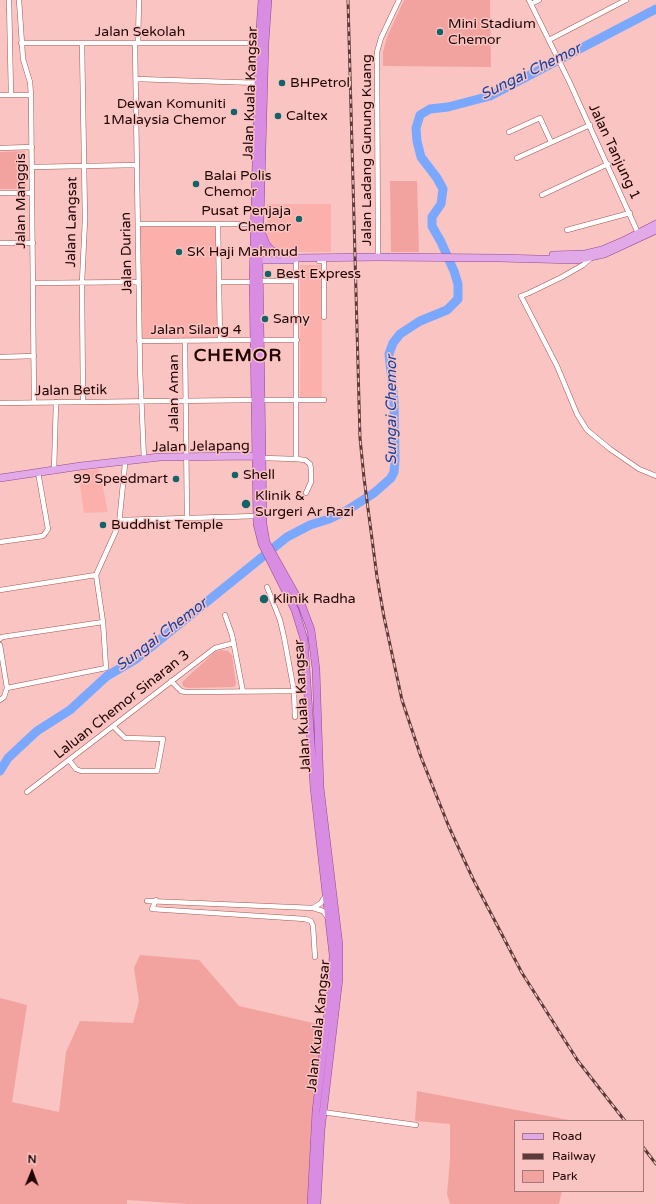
<!DOCTYPE html>
<style>
body{margin:0}
#map{position:relative;width:656px;height:1204px;overflow:hidden;background:#f9c4c1;font-family:"Varela Round",sans-serif}
canvas{display:block}
.legend{position:absolute;left:514px;top:1120px;width:130px;height:72px;box-sizing:border-box;background:#f9c4c1;border:1px solid #a37876;margin:0;padding:5px 7px;list-style:none;font-size:12px;color:#210505}
.legend li{display:flex;align-items:center;gap:8px;height:20px}
.legend b{width:20px;border:1px solid #a37876}
.north{position:absolute;left:12px;top:1152px;width:40px;height:40px;-webkit-text-stroke:3px #f9c4c1;paint-order:stroke;rotate:1deg;font-size:11px;font-weight:700;line-height:16px;text-align:center;color:#210505}
.north::after{content:'';display:block;margin:auto;width:14px;height:18px;background:#210505;clip-path:polygon(50% 0,100% 100%,50% 72%,0 100%)}
</style>
<div id="map">
<canvas width="656" height="1204"></canvas>
<ul class="legend">
<li><b style="height:5px;background:#e2a9e9"></b>Road</li>
<li><b style="height:5px;background:#5c3a39"></b>Railway</li>
<li><b style="height:11px;background:#f3a39f"></b>Park</li>
</ul>
<div class="north">N</div>
</div>
<script>
const ctx = document.querySelector('canvas').getContext('2d');
ctx.lineJoin = 'round';
function paint(path, color) {
  ctx.fillStyle = color;
  ctx.fill(path, 'evenodd');
}
function poly(rows) {
  const path = new Path2D();
  for (const r of rows) {
    path.moveTo(r[0], r[1]);
    for (let i = 2; i < r.length; i += 2) path.lineTo(r[i], r[i + 1]);
  }
  return path;
}
function trace(path, color, width, dash) {
  ctx.strokeStyle = color;
  ctx.lineWidth = width;
  ctx.lineCap = dash ? 'butt' : 'round';
  ctx.setLineDash(dash || []);
  ctx.stroke(path);
}
function write(font, color, halo, rows, align = 'center') {
  ctx.font = font + ' "Varela Round",sans-serif';
  ctx.lineWidth = 3;
  ctx.setLineDash([]);
  ctx.textBaseline = 'middle';
  ctx.strokeStyle = halo;
  ctx.fillStyle = color;
  for (const [text, x, y, turn = 0] of rows) {
    ctx.save();
    ctx.translate(x, y);
    ctx.rotate((+turn || 0) * Math.PI / 180);
    ctx.textAlign = isNaN(turn) ? turn : align;
    if (halo) ctx.strokeText(text, 0, 0);
    ctx.fillText(text, 0, 0);
    ctx.restore();
  }
}
paint(poly([
 [267,204,331,204,331,252,274,252,267,234],
 [220,221,220,340,139,341,139,222],
 [300,265,322,265,322,397,300,397],
 [99,469,108,512,84,513,78,471]
]), '#fcb0ac');
paint(poly([
 [404,0,490,0,491,67,383,66,383,52,387,37],
 [25,151,26,189,0,189,0,152],
 [390,181,417,181,419,252,391,252],
 [221,650,228,651,232,655,236,683,235,686,233,687,189,688,184,687,182,684,183,681,215,652],
 [140,955,199,960,239,1006,326,1026,311,1204,188,1204,127,1200,127,1204,0,1204,0,998,27,1005,12,1102,59,1112,66,1052,80,1021,133,1023,139,1001,134,968],
 [417,1091,574,1121,515,1121,515,1191,562,1191,559,1204,450,1204,447,1194,450,1159,450,1124,415,1121]
]), '#f3a39f');
trace(poly([
 [0,771,8,758,37,731,70,710,107,676,136,659,287,537,310,525,329,519,346,511,374,493,391,478,394,472,395,460,394,401,389,354,393,343,400,334,420,321,447,310,458,299,458,284,454,271,441,242,432,226,432,217,441,204,443,189,437,178,421,157,417,141,416,128,420,115,430,109,448,107,490,96,656,9]
]), '#7aa7ff', 9);
const minor = poly([
 [9,0,11,95],
 [19,0,23,59,30,82,31,95,34,402],
 [529,0,569,81,638,233],
 [531,4,539,0],
 [549,40,626,0],
 [21,43,262,43],
 [82,43,85,219,82,283,83,402],
 [135,43,140,369,144,460],
 [138,43,139,0],
 [136,79,260,83],
 [0,95,31,95],
 [509,132,540,118,551,142],
 [0,148,32,147],
 [517,158,590,125],
 [32,167,137,165],
 [0,193,32,193],
 [542,195,608,164],
 [138,224,256,224],
 [218,224,220,340],
 [567,230,630,213],
 [0,243,33,243],
 [378,257,377,52,381,38,399,0],
 [296,258,296,459],
 [591,258,583,265,562,277,529,293,521,296,557,366,577,414,587,430,610,449,639,469,656,476],
 [319,261,324,261,324,317],
 [259,281,296,281],
 [220,282,253,282],
 [33,283,139,282],
 [260,340,297,340],
 [139,341,254,340],
 [185,341,187,517],
 [0,357,34,356],
 [261,400,324,400],
 [0,403,254,400],
 [262,458,296,459,305,460,310,464,311,469,311,482,306,493],
 [54,471,56,402],
 [120,520,258,516],
 [0,542,43,536,46,532,48,529,38,472],
 [267,587,280,620,284,637,294,691,295,717],
 [0,590,96,575],
 [225,615,232,635,243,692],
 [0,639,2,637,103,622],
 [0,645,7,688,4,697,0,700],
 [171,681,181,691,186,692,307,691],
 [7,688,106,668,103,622,96,575,119,524,125,464],
 [69,760,76,769,81,771,157,771,163,739,125,738,113,726],
 [27,792,215,648,234,643],
 [156,900,152,909,305,919,311,921,313,926,315,957],
 [147,901,313,908,323,911,328,918],
 [313,908,321,903,326,895],
 [322,1112,416,1125]
]);
const primary = poly([
 [553,255,585,254,602,250,623,241,656,224],
 [254,260,291,260,296,258,378,257,499,258,576,260,604,254,656,230],
 [0,478,81,466,160,457,255,456,261,458]
]);
const trunk = poly([
 [262,0,259,43,253,282,257,524,262,544,295,610,304,639,314,788,333,955,332,979,316,1111,311,1204],
 [268,0,265,43,259,256,263,524,266,542,302,606,311,630,316,669,320,787,339,945,339,979,321,1130,317,1204],
 [261,231,266,244,271,250,279,255]
]);
trace(minor, '#a45855', 5.5);
trace(primary, '#914b90', 8);
trace(trunk, '#914b90', 8);
trace(minor, '#fff', 4.5);
trace(primary, '#e2a9e9', 7);
trace(trunk, '#d88ce2', 7);
const rail = poly([
 [348,0,360,438,364,478,377,577,384,617,402,700,421,757,449,827,473,879,522,973,578,1061,625,1121],
 [643,1147,656,1164]
]);
trace(rail, '#5c3a39', 3);
trace(rail, '#f9c4c1', 1.5, [4.5]);
for (const [x, y, r, color] of [
 [440,32,4,"#126268"],
 [282,83,4,"#126268"],
 [234,112,4,"#126268"],
 [278,116,4,"#126268"],
 [196,184,4,"#126268"],
 [299,219,4,"#126268"],
 [179,252,4,"#126268"],
 [268,274,4,"#126268"],
 [265,319,4,"#126268"],
 [235,475,4,"#126268"],
 [176,479,4,"#126268"],
 [246,504,5,"#126268"],
 [103,525,4,"#126268"],
 [264,599,5,"#126268"]
]) {
  const dot = new Path2D();
  dot.arc(x, y, r, 0, 2 * Math.PI);
  ctx.fillStyle = color;
  ctx.fill(dot);
  trace(dot, '#f9c4c1', 1.5);
}
write('14px', '#210505', '#f9c4c1', [
 ["Mini Stadium",448,24],
 ["Chemor",448,40],
 ["BHPetrol",290,83],
 ["Dewan Komuniti",226,104,"right"],
 ["1Malaysia Chemor",226,120,"right"],
 ["Caltex",286,116],
 ["Balai Polis",204,176],
 ["Chemor",204,192],
 ["Pusat Penjaja",291,211,"right"],
 ["Chemor",291,227,"right"],
 ["SK Haji Mahmud",187,252],
 ["Best Express",276,274],
 ["Samy",273,319],
 ["Shell",243,475],
 ["99 Speedmart",168,479,"right"],
 ["Klinik &",255,496],
 ["Surgeri Ar Razi",255,512],
 ["Buddhist Temple",111,525],
 ["Klinik Radha",273,599]
], 'left');
write('14px', '#210505', '#f9c4c1', [
 ["Jalan Sekolah",140,32],
 ["Jalan Kuala Kangsar",251,93,-88],
 ["Jalan Ladang Gunung Kuang",367,150,-90],
 ["Jalan Tanjung 1",614,152,65],
 ["Jalan Manggis",21,201,-90],
 ["Jalan Langsat",72,222,-89],
 ["Jalan Durian",127,253,-91],
 ["Jalan Silang 4",196,330],
 ["Jalan Betik",71,391,-1],
 ["Jalan Aman",174,393,-90],
 ["Jalan Jelapang",201,447,-1],
 ["Laluan Chemor Sinaran 3",122,705,-38],
 ["Jalan Kuala Kangsar",303,706,-93],
 ["Jalan Kuala Kangsar",319,1026,-84]
]);
write('italic 15px', '#1341a4', '#f9c4c1', [
 ["Sungai Chemor",531,72,-26],
 ["Sungai Chemor",392,410,-90],
 ["Sungai Chemor",162,635,-37]
]);
ctx.letterSpacing = '1px';
write('bold 18px', '#210505', '#f9c4c1', [
 ["CHEMOR",238,356]
]);
ctx.letterSpacing = '0px';
</script>
